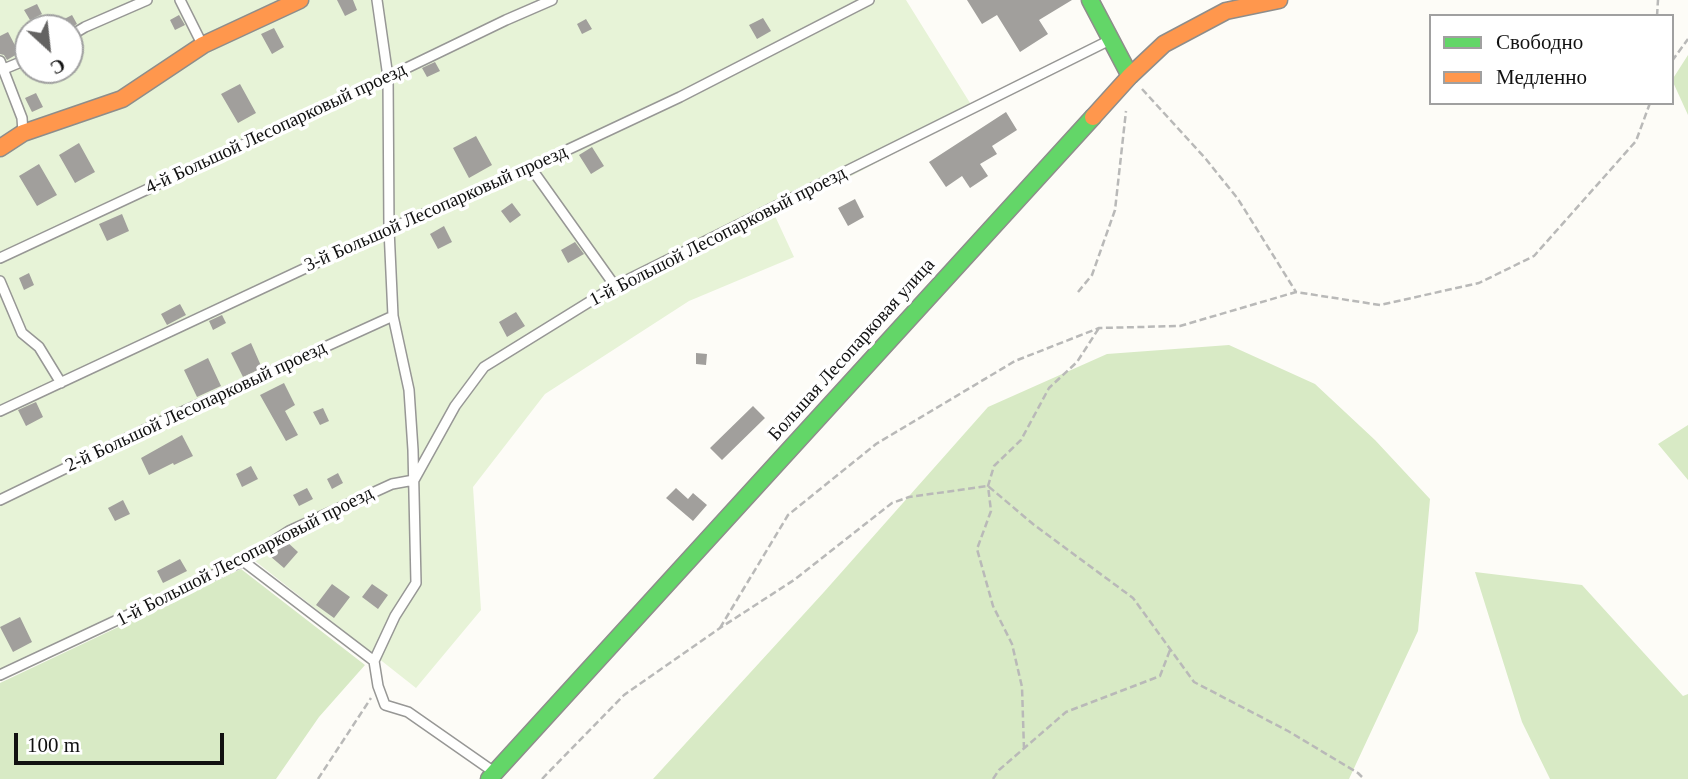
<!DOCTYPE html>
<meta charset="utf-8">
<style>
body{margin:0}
#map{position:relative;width:1688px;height:779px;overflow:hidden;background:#fdfcf7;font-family:Georgia,serif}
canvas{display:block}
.legend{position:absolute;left:1429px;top:14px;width:245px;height:91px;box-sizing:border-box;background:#fff;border:2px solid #a0a0a0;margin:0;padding:9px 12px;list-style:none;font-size:21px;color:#111}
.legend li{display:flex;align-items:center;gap:14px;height:35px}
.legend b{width:35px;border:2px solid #a0a0a0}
.north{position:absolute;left:14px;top:14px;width:70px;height:70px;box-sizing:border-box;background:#fff;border:2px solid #a0a0a0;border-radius:50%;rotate:153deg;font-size:19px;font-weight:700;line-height:28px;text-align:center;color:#111}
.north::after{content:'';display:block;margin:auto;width:24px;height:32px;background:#646362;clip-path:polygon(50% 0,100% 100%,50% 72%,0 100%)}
.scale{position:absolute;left:14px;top:733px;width:210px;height:32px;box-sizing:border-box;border:4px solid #111;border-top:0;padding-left:9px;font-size:21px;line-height:24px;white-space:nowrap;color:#111;-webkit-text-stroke:5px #fff;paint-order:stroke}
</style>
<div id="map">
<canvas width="1688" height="779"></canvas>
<ul class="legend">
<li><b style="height:9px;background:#63d668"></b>Свободно</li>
<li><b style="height:9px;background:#ff974d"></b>Медленно</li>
</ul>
<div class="north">С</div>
<div class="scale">100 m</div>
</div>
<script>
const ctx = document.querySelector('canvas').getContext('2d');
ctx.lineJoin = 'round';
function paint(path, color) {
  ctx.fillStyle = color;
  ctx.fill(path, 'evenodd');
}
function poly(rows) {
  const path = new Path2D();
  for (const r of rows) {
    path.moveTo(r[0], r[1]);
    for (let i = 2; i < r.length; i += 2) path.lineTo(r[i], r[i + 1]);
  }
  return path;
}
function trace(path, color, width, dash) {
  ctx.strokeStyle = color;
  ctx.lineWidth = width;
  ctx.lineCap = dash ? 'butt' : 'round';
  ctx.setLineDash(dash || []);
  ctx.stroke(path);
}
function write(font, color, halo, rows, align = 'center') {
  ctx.font = font + ' Georgia,serif';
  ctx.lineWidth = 7;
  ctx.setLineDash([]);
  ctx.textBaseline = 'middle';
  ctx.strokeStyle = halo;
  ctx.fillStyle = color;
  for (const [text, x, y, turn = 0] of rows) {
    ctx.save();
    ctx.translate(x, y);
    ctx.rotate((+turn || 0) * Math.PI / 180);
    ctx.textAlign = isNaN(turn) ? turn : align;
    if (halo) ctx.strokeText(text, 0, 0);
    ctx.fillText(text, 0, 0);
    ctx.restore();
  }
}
paint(poly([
 [0,0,906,0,975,111,775,216,794,257,689,301,545,394,473,487,481,610,416,688,250,557,0,672],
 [28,28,70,28,70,70,28,70]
]), '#e7f3d7');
paint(poly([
 [1688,55,1688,115,1672,80],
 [1229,345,1315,384,1375,440,1430,499,1418,631,1349,779,653,779,824,592,988,407,1107,354],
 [1688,425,1688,480,1658,444],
 [241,569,365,665,319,717,276,779,0,779,0,683],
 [1475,572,1582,585,1683,696,1688,694,1688,779,1550,779,1522,722]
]), '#d8eac5');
paint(poly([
 [337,0,353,0,357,10,345,16],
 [967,0,1072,0,1039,20,1048,34,1020,52,997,15,982,24],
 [37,4,42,14,30,20,24,10],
 [72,15,77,24,70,28,47,28],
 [179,15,185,25,175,30,170,20],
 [763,18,771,31,757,39,749,25],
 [586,19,592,29,582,34,577,24],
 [274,28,284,47,272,54,261,34],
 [8,32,19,53,7,60,4,55,0,54,0,36],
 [435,62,440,71,427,77,422,68],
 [240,84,256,113,238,123,221,94],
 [36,93,43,107,32,112,25,98],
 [1006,112,1017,130,992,146,997,154,980,164,988,176,970,188,962,176,946,187,929,162],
 [476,136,492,165,469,178,453,148],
 [79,143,95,172,75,183,59,155],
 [592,147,604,166,591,174,579,155],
 [39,164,57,195,37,206,19,176],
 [855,199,864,217,848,226,838,208],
 [512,203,521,215,510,223,501,211],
 [122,214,129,231,107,241,99,224],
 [444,226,452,242,438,249,430,234],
 [575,242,584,254,568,263,561,250],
 [29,273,34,285,24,290,19,278],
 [180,304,186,315,167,325,161,314],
 [516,312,525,326,507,337,499,322],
 [222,315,226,323,213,330,209,321],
 [251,343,262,368,243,377,231,353],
 [696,353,707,354,706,365,696,364],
 [208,358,221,386,197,397,184,370],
 [284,383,295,405,285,411,298,435,286,441,260,395],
 [36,402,43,417,26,426,18,410],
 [753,406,765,418,722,460,710,448],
 [323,408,329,421,320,425,313,412],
 [182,435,193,456,174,465,173,463,149,475,141,458],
 [251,466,258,479,242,487,236,474],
 [338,473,343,483,332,489,327,479],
 [307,488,313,499,299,506,293,495],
 [676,488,688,499,693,493,707,505,693,521,666,498],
 [123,500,130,514,115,521,108,508],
 [286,541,298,552,284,568,270,556],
 [180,559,187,571,163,583,157,571],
 [332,584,350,597,334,618,316,605],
 [372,584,388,595,378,609,362,597],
 [20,617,32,642,13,652,0,627]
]), '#a19f9c');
const lane = poly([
 [180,0,201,42],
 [377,0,388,77,389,229,393,316,409,390,413,450,416,583,395,616,374,661,378,686,385,705,408,712,494,772],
 [70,36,85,27,147,0],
 [0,61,22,118,23,132],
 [4,69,28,59],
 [531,168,615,286],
 [0,258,388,77,506,20,552,0],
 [0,281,22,333,39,347,61,383],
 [0,411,389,229,531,168,565,151,680,97,869,0],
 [0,500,171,417,393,316],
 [243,561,374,661],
 [0,675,243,561,289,531,392,484,414,480,455,406,484,367,615,286,1108,41]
]);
const fast = poly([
 [1090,0,1130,76],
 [489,779,1093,117]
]);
const slow = poly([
 [1093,117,1130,76,1164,44,1226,11,1279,0],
 [0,148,23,133,122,99,203,45,300,0]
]);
trace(lane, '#979795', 12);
trace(fast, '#8e8d8b', 19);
trace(slow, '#8e8d8b', 19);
trace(poly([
 [1657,16,1658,0],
 [1672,61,1688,39],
 [1142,89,1205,158,1238,199,1296,292],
 [1078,292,1092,275,1115,210,1126,111],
 [720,628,788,515,876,444,1015,361,1099,328,1180,326,1296,292,1380,305,1479,283,1534,256,1636,141,1650,103],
 [1024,749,1022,687,1012,644,993,606,977,549,991,511,988,486,994,466,1021,440,1049,388,1077,362,1099,328],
 [318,779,371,698],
 [542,779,624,695,720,628,794,580,892,503,909,497,988,486,1033,524,1133,598,1194,682,1288,731,1358,773,1364,779],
 [993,779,999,770,1066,712,1160,676,1170,650]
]), '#b9b9b8', 2.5, [7, 3.5]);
trace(lane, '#fffffe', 9);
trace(fast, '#63d668', 16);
trace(slow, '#ff974d', 16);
write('19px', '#111', '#fff', [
 ["4-й Большой Лесопарковый проезд",276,129,-25],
 ["3-й Большой Лесопарковый проезд",436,209,-24],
 ["1-й Большой Лесопарковый проезд",718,237,-27],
 ["Большая Лесопарковая улица",852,350,-48],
 ["2-й Большой Лесопарковый проезд",196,407,-25],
 ["1-й Большой Лесопарковый проезд",245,557,-27]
]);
</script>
